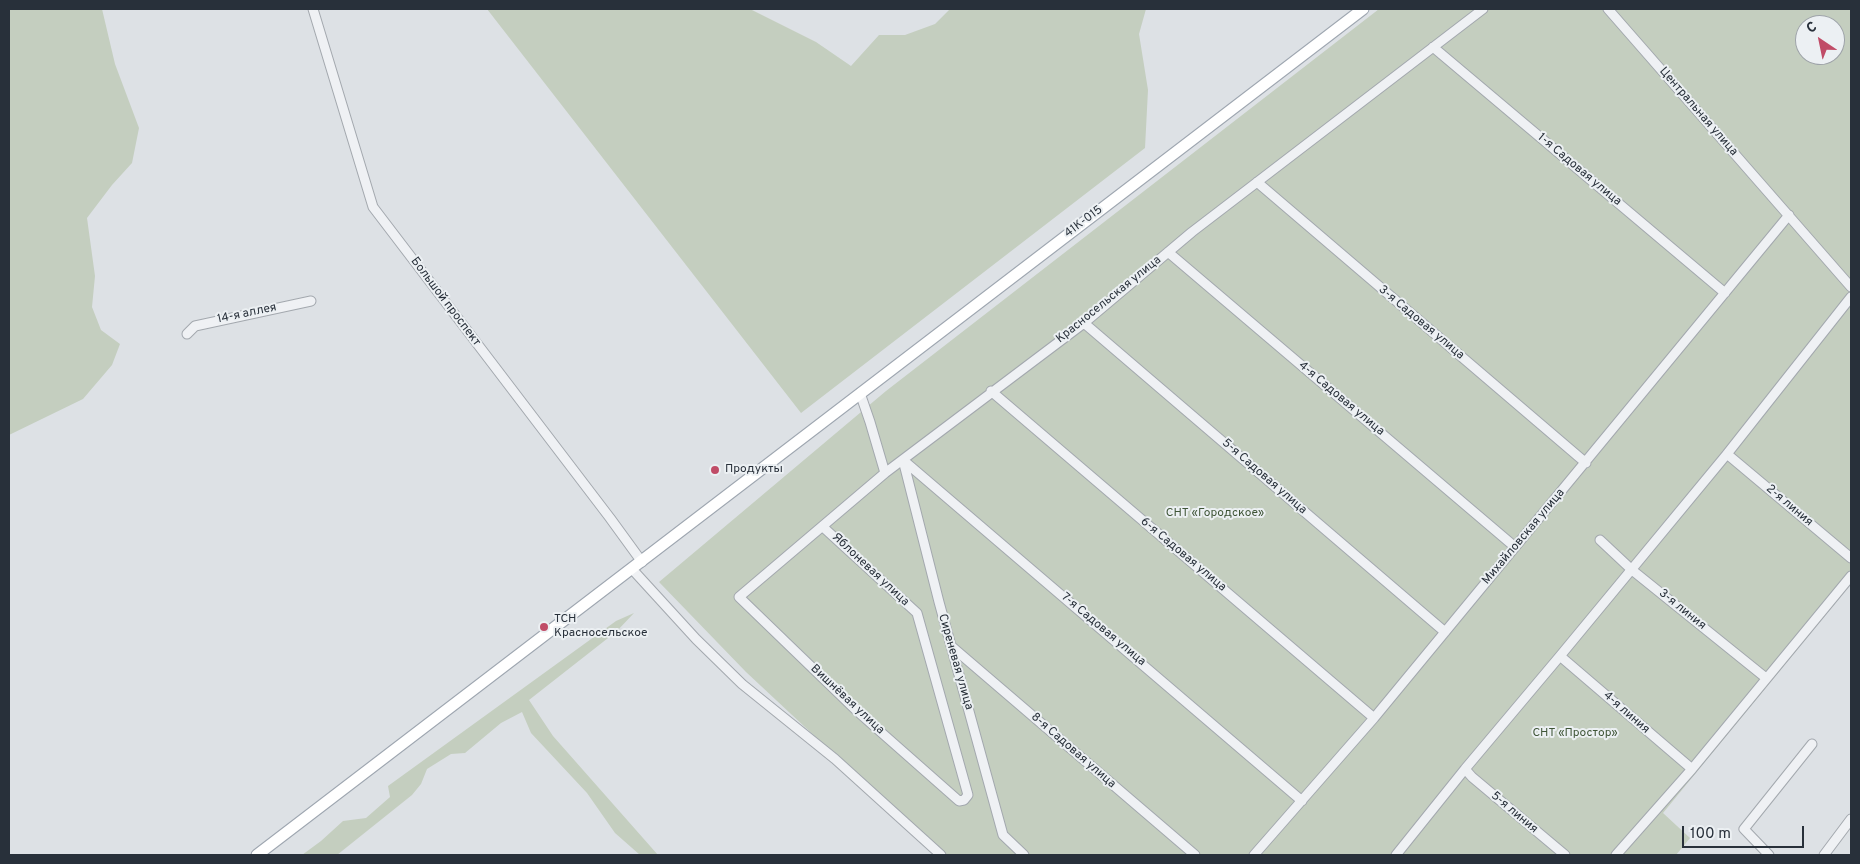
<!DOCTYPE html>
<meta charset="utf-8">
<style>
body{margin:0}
#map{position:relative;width:1860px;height:864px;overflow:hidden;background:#dde1e5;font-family:Overpass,sans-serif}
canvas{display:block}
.frame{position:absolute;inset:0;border:10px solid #28303a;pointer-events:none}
.north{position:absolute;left:1795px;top:15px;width:50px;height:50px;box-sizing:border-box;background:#ecf0f3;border:1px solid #9ea3a9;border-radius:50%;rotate:326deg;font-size:14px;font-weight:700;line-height:20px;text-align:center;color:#28303a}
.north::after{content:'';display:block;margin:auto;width:18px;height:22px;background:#c04c67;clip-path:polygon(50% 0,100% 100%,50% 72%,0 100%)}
.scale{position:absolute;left:1682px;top:826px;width:122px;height:22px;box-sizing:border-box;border:2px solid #28303a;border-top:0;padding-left:6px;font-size:15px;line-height:18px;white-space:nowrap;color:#28303a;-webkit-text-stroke:4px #ecf0f3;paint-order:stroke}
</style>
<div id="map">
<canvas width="1860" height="864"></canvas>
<div class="frame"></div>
<div class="north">С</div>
<div class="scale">100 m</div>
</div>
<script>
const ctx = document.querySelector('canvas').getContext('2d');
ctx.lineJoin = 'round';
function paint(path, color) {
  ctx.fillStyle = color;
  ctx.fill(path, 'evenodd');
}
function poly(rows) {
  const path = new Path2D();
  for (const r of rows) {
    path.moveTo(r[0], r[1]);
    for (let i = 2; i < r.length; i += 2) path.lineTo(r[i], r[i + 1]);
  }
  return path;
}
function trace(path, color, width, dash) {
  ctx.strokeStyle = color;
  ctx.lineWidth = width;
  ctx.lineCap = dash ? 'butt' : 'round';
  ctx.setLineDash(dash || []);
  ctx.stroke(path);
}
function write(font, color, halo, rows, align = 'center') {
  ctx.font = font + ' Overpass,sans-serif';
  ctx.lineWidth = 4;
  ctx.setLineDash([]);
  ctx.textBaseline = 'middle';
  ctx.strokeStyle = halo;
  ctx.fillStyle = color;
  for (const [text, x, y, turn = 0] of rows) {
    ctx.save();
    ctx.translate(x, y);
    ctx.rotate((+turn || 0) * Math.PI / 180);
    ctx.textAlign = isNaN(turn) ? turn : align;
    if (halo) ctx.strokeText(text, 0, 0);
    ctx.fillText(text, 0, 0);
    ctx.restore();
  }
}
paint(poly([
 [9,9,102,9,115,64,139,128,132,163,112,185,87,218,95,276,92,307,101,330,120,344,112,365,83,399,9,435],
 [487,9,753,9,752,10,816,42,851,66,879,35,905,35,935,24,950,9,1146,9,1139,34,1148,90,1145,148,801,413],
 [1379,9,1851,9,1851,584,1663,813,1690,838,1676,855,942,855,746,672,659,582,886,391],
 [1805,25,1835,25,1835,55,1805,55],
 [634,613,617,631,529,700,553,736,658,855,640,855,615,833,587,793,531,733,522,712,501,723,465,753,451,754,427,769,421,784,412,795,337,855,302,855,321,841,343,821,366,818,390,797,388,786,616,621]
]), '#c4cebf');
const minor = poly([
 [313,9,373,207,610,518,642,562],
 [1608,9,1851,287],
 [1433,47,1725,293],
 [1257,182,1586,463],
 [1168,252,1515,547],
 [1084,323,1445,632],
 [187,334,195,326,311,301],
 [991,391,1374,718],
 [860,393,870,422,885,473],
 [1727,454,1851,558],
 [903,460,1302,801],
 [903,460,939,602,1003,835,1024,855],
 [823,527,917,613,968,795,964,800,959,801,857,711,739,597,885,473,1084,323,1192,232,1483,9],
 [1600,540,1632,570,1766,678],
 [632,569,696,639,742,684,835,759,941,855],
 [951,646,1195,855],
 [1560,656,1692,769],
 [1465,769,1472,777,1565,855],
 [1254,855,1374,718,1789,215],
 [1396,855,1465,769,1560,656,1727,454,1851,297],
 [1616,855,1692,769,1851,576],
 [1769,855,1744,829,1812,744],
 [1824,855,1851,819]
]);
const major = poly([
 [257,855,1363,9]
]);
trace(minor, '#a3a8ae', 11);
trace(major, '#9ea6b0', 13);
trace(minor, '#eff1f4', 9);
trace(major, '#fff', 11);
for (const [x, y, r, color] of [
 [715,470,5,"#c04c67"],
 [544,627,5,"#c04c67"]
]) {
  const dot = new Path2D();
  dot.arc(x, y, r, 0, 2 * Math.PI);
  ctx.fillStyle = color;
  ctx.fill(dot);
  trace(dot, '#ecf0f3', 2);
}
write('12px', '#28303a', '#ecf0f3', [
 ["Центральная улица",1698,112,49],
 ["1-я Садовая улица",1579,170,40],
 ["41К-015",1084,222,-37],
 ["Красносельская улица",1109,300,-39],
 ["Большой проспект",445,302,53],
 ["14-я аллея",247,314,-12],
 ["3-я Садовая улица",1421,323,40],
 ["4-я Садовая улица",1341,399,40],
 ["5-я Садовая улица",1264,477,41],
 ["2-я линия",1789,506,40],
 ["Михайловская улица",1524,537,-50],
 ["6-я Садовая улица",1183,555,40],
 ["Яблоневая улица",870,570,43],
 ["3-я линия",1682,610,39],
 ["7-я Садовая улица",1103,630,40],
 ["Сиреневая улица",955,662,74],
 ["Вишнёвая улица",847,700,43],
 ["4-я линия",1626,713,41],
 ["8-я Садовая улица",1073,751,41],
 ["5-я линия",1514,813,40]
]);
write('12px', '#28303a', '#ecf0f3', [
 ["Продукты",725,470],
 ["ТСН",554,620],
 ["Красносельское",554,634]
], 'left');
write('12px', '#3f5537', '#ecf0f3', [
 ["СНТ «Городское»",1215,514],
 ["СНТ «Простор»",1575,734]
]);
</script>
